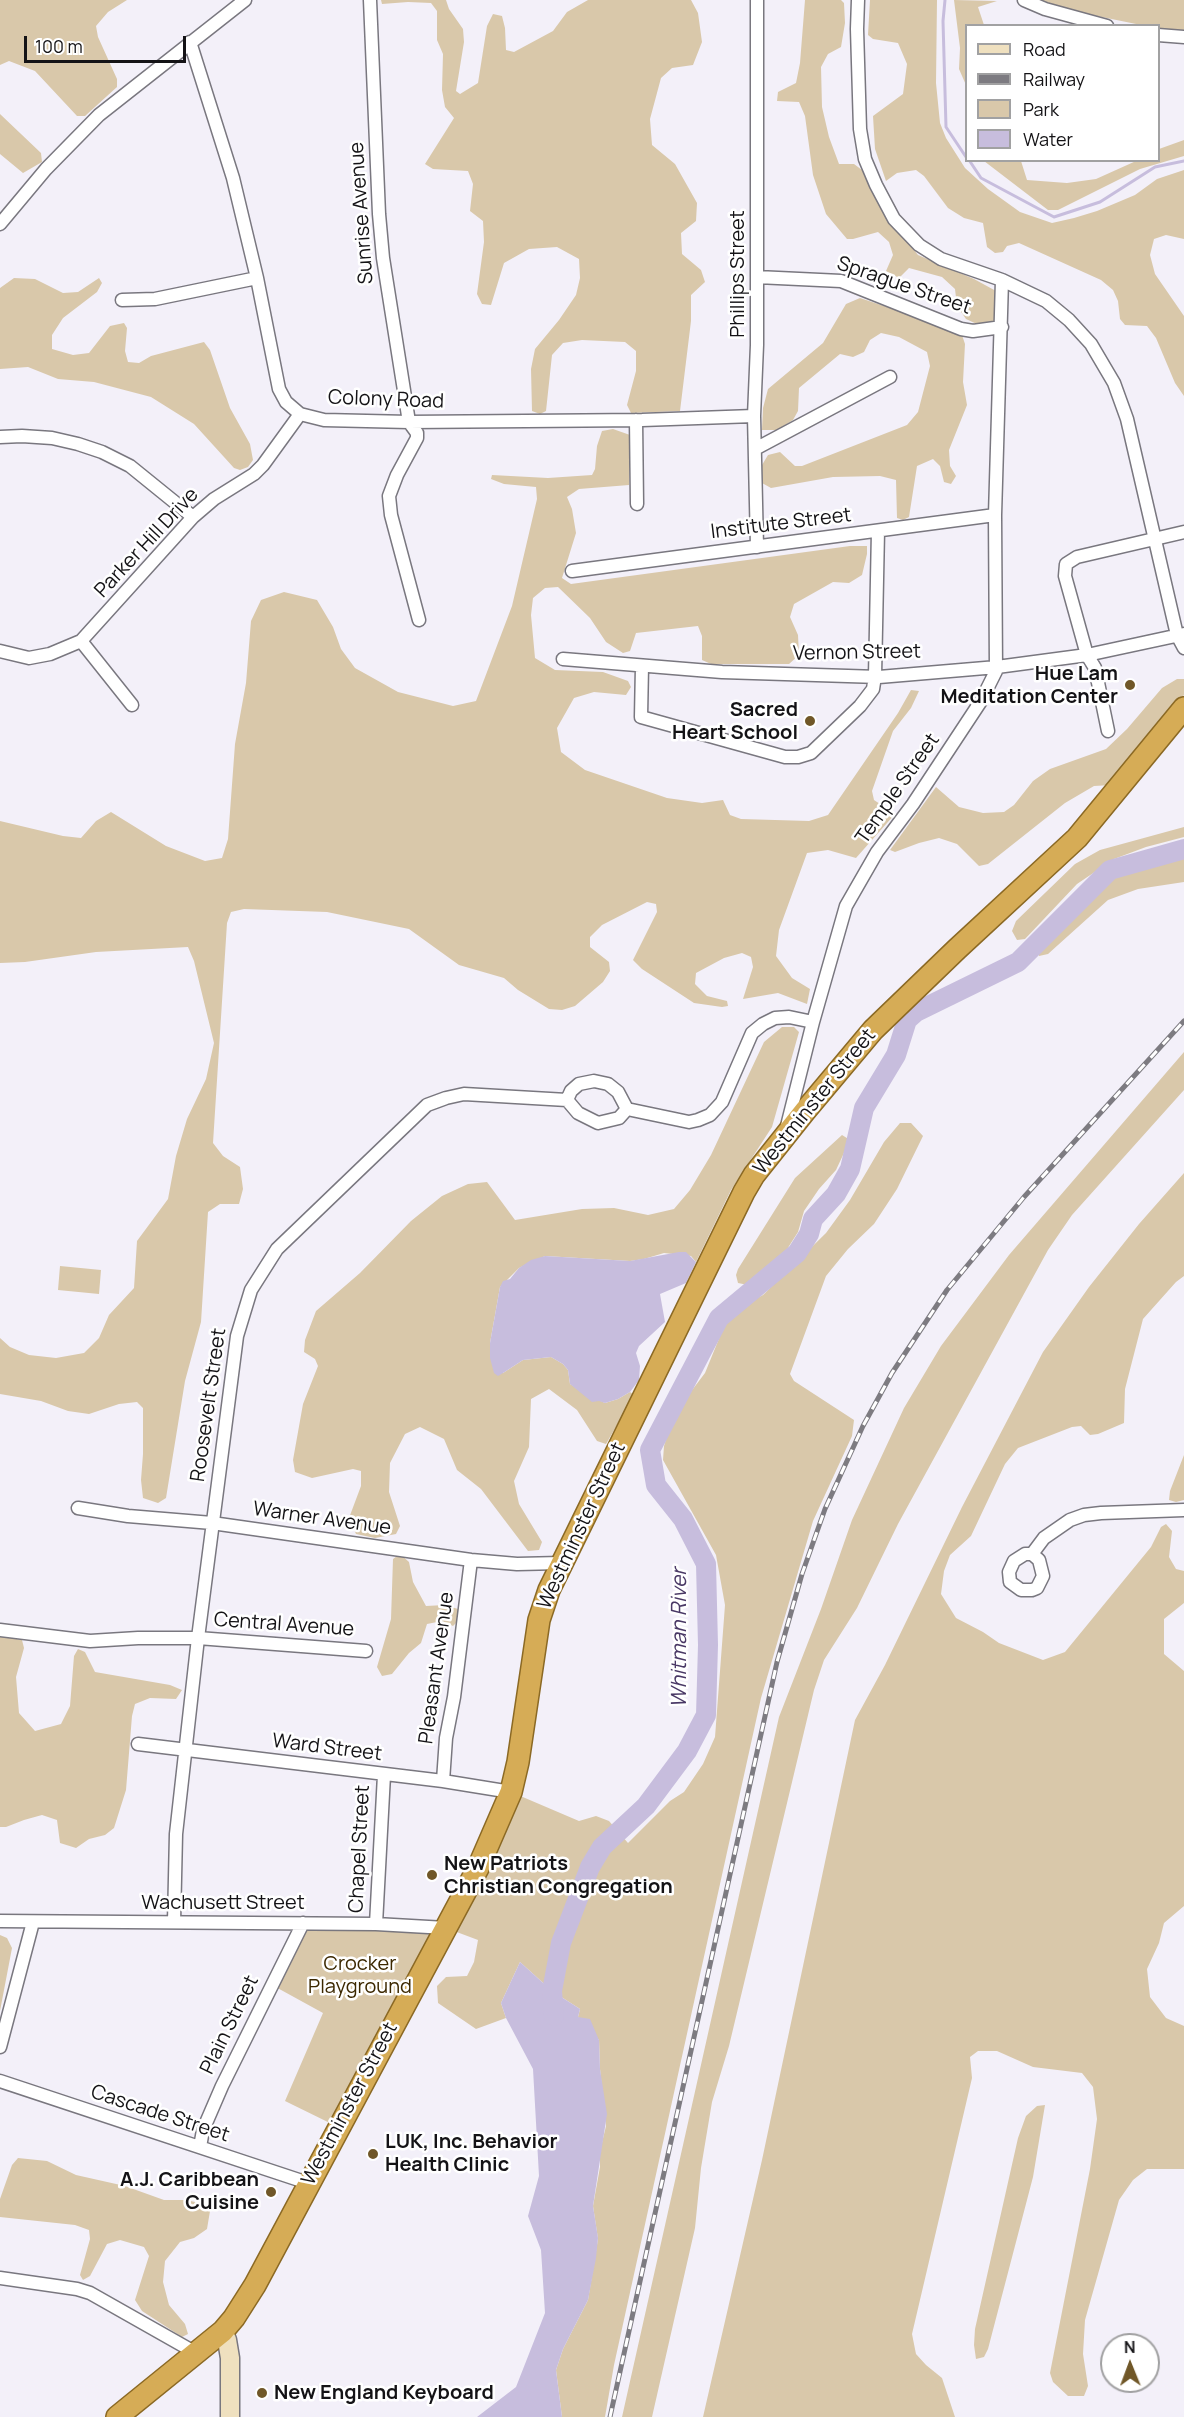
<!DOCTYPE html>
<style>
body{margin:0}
#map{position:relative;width:1184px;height:2417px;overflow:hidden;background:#f3f0f9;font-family:Manrope,sans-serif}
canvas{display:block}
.legend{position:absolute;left:965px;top:24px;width:195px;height:138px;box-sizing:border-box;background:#fff;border:2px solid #a1a1a2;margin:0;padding:8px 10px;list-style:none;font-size:18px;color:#141316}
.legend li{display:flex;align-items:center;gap:12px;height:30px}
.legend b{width:30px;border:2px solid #a1a1a2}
.north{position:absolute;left:1100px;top:2333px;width:60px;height:60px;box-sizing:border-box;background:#fff;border:2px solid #a1a1a2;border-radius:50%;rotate:359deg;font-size:16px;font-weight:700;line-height:24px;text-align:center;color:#141316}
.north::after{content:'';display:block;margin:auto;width:21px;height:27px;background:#705728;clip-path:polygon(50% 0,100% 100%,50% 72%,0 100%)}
.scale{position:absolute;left:24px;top:36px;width:162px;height:27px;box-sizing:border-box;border:3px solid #141316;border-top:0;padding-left:8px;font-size:18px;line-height:21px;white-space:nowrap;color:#141316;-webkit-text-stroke:4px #fff;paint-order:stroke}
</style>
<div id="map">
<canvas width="1184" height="2417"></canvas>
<ul class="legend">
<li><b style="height:8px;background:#efe0bf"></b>Road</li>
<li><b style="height:8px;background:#7d7b81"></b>Railway</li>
<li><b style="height:16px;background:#d9c8aa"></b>Park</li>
<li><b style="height:16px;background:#c7bddd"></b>Water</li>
</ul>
<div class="north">N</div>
<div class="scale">100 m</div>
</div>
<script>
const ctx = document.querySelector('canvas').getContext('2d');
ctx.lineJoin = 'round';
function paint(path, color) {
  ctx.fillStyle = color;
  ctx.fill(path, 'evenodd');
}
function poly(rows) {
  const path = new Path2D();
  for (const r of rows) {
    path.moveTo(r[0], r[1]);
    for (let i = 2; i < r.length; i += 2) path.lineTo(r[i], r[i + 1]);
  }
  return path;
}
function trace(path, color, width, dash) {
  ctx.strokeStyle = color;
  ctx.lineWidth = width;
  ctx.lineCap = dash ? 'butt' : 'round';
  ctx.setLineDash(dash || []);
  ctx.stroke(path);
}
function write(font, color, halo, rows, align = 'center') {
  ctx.font = font + ' Manrope,sans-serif';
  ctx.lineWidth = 5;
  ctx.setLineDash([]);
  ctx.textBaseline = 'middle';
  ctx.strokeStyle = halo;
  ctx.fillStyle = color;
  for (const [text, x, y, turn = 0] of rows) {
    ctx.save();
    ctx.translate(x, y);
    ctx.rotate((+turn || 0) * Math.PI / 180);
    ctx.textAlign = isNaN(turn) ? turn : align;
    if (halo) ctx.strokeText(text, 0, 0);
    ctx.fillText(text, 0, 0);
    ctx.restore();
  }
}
paint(poly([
 [0,0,127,0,108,12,96,26,98,37,117,79,117,87,85,116,77,116,35,71,9,61,0,65],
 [381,0,446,0,449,9,463,29,464,42,456,91,460,94,478,83,487,26,493,14,502,16,505,28,506,50,514,52,553,31,567,12,588,0,691,0,698,13,702,42,693,65,672,68,661,78,650,119,652,145,675,164,697,203,696,221,681,233,682,254,701,270,705,282,691,295,691,321,680,411,631,413,627,405,636,371,636,351,625,342,582,340,563,343,552,355,546,411,540,414,532,411,531,369,535,349,559,320,576,295,580,278,579,259,557,247,529,249,504,263,491,305,482,304,477,294,484,242,483,221,470,211,473,184,468,171,433,169,425,164,454,118,445,107,442,90,443,54,437,40,437,11,431,3,408,2,382,4],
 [805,0,841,0,844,3,845,23,841,47,828,54,821,67,822,107,829,137,839,164,854,164,862,170,884,212,918,255,974,279,996,291,997,303,995,323,979,325,966,319,957,306,955,289,942,277,909,268,899,278,886,271,893,255,889,242,878,232,853,239,847,239,826,214,813,175,805,116,799,102,777,101,778,92,796,83,800,63],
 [870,0,937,0,936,83,940,123,946,138,965,168,988,189,1020,212,1052,223,1074,218,1097,211,1135,195,1157,179,1184,170,1184,239,1166,235,1154,239,1150,255,1155,274,1184,316,1184,396,1175,383,1156,338,1147,326,1125,325,1120,319,1118,301,1113,290,1101,280,1019,243,1007,246,1003,252,995,253,987,247,983,223,964,218,948,208,924,176,916,170,897,173,886,181,875,149,873,116,903,94,907,64,898,43,873,39,868,35],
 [954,0,997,1,978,7,984,25,966,26,966,85,959,69,960,48],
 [1036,0,1184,0,1184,32,1159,30,1158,26,1141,25,1043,5],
 [0,114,41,153,42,162,23,173,0,154],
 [1184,140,1184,156,1140,169,1058,210,1048,210,984,161,1021,161,1027,180,1067,183,1096,179,1136,161,1158,160,1159,149],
 [14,278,35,279,63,293,78,292,99,278,102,283,97,292,63,318,52,335,52,349,73,355,89,353,110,326,124,323,127,328,125,351,128,362,139,363,151,356,204,342,210,350,230,408,250,444,253,460,248,467,240,470,234,468,194,424,151,397,94,382,58,379,28,367,0,369,0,288],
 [860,298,938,324,962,335,965,344,963,382,967,405,949,450,950,466,956,476,951,484,944,482,940,466,933,459,917,466,909,517,903,520,897,518,896,480,880,476,833,477,771,488,762,483,762,465,768,455,780,452,795,466,802,466,907,425,918,412,930,366,927,352,899,337,881,333,870,340,864,352,853,357,840,354,799,388,798,411,793,420,777,430,762,430,763,408,768,389,823,343,846,304],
 [613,429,630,435,629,485,579,489,567,497,572,509,576,533,562,578,571,584,850,546,867,546,867,554,862,575,849,583,833,582,794,604,790,617,798,635,799,655,789,664,711,664,702,660,702,636,698,626,636,633,630,651,623,653,606,642,590,618,558,587,545,588,533,598,531,615,535,658,555,670,603,672,628,681,631,687,626,695,594,692,574,698,557,728,561,752,585,770,667,798,702,803,723,800,730,815,741,819,809,821,828,815,898,713,911,690,919,691,911,708,893,731,872,791,874,800,895,814,856,858,828,850,807,853,779,930,776,956,792,978,810,989,807,1004,778,993,743,999,753,967,751,957,742,953,724,958,696,973,695,984,707,996,727,1001,728,1006,722,1007,694,1003,642,969,633,960,657,912,656,904,647,902,602,925,590,937,590,947,609,962,610,971,603,982,575,1006,562,1010,549,1009,518,990,504,978,459,965,409,929,327,912,244,909,231,912,227,923,213,1143,223,1156,240,1167,243,1189,239,1204,220,1204,208,1212,201,1322,185,1381,166,1498,158,1503,143,1498,141,1480,143,1454,143,1408,137,1402,119,1404,89,1414,68,1411,41,1401,0,1394,0,1338,10,1347,29,1355,56,1358,84,1353,99,1338,109,1315,134,1288,137,1241,168,1199,176,1156,187,1119,206,1079,214,1043,194,961,188,947,96,952,25,962,0,963,0,821,63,836,81,838,96,821,111,812,166,846,205,861,222,858,228,839,235,744,246,683,251,621,261,600,284,592,317,600,333,627,341,649,355,668,398,692,453,706,476,701,512,606,537,499,536,487,504,484,491,479,492,475,548,478,592,475,595,469,597,446,602,431],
 [1177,679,1184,679,1184,695,1151,739,1111,785,1094,786,1065,803,988,864,979,866,957,844,939,838,919,843,895,852,890,850,936,787,959,807,983,813,1004,812,1014,805,1033,781,1050,769,1106,749,1127,729,1162,688],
 [1184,827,1184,837,1146,847,1114,859,1077,884,1025,939,1017,940,1012,931,1016,921,1075,864,1100,850],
 [1184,856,1184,882,1138,889,1108,900,1048,954,1039,956,1039,949,1111,875],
 [782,1027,794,1027,799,1032,772,1127,731,1190,696,1262,691,1256,664,1253,644,1259,630,1261,545,1256,519,1268,500,1287,490,1343,503,1373,523,1360,551,1357,563,1364,568,1370,570,1384,599,1400,605,1403,618,1399,630,1392,634,1395,606,1444,597,1441,577,1410,549,1389,531,1399,529,1447,514,1481,519,1504,542,1542,539,1550,528,1551,481,1489,457,1470,444,1439,420,1427,405,1434,390,1463,389,1492,400,1526,396,1534,375,1538,356,1534,349,1518,361,1486,361,1471,353,1469,312,1478,295,1472,293,1460,303,1404,318,1366,315,1359,304,1352,305,1340,316,1311,360,1273,411,1221,442,1196,468,1184,487,1182,515,1220,582,1209,614,1208,648,1215,674,1209,690,1190,711,1155,764,1042],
 [1184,1052,1184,1090,1072,1215,1048,1250,898,1524,857,1608,824,1660,814,1690,729,2046,712,2102,701,2168,695,2228,652,2417,622,2417,779,1717,821,1609,852,1520,904,1408,941,1346,1009,1255],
 [900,1123,911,1123,923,1136,897,1189,874,1224,848,1249,826,1276,790,1374,794,1381,854,1420,852,1436,813,1521,761,1698,614,2365,605,2417,562,2417,556,2370,563,2349,588,2300,598,2239,593,2206,600,2167,600,2151,606,2126,600,2069,599,2040,578,2017,580,2009,552,1991,520,1962,501,2003,506,2018,476,2029,438,2003,437,1986,446,1977,467,1976,474,1962,478,1940,446,1928,338,2127,285,2101,323,2013,272,1985,303,1923,446,1928,511,1792,579,1821,596,1816,609,1821,628,1843,670,1801,684,1792,703,1764,715,1737,725,1605,716,1555,663,1460,664,1446,674,1414,705,1373,727,1319,742,1306,763,1295,826,1233,850,1200,884,1142],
 [842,1135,850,1140,836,1170,819,1189,804,1211,798,1232,784,1254,748,1285,738,1283,736,1275,738,1269,795,1178],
 [1184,1173,1184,1276,1176,1282,1143,1319,1125,1389,1124,1423,1098,1434,1090,1435,1081,1426,1072,1427,1018,1448,1005,1464,971,1536,950,1555,944,1571,941,1594,956,1618,983,1632,999,1643,1043,1660,1065,1652,1151,1547,1161,1527,1166,1524,1172,1531,1169,1557,1176,1569,1184,1571,1184,1603,1164,1619,1164,1654,1184,1671,1184,1906,1164,1923,1159,1943,1147,1969,1150,1997,1166,2018,1184,2026,1184,2169,1147,2169,1133,2180,1119,2200,1085,2320,1083,2354,1088,2386,1084,2396,1068,2396,1053,2382,1050,2373,1090,2169,1097,2119,1093,2087,1082,2073,1033,2067,997,2051,978,2051,970,2057,972,2078,912,2334,916,2354,926,2365,942,2378,955,2417,703,2417,762,2160,855,1720,885,1665,962,1507,1043,1352,1089,1287,1139,1224],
 [60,1266,101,1270,99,1294,58,1290],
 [1184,1455,1184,1500,1176,1502,1169,1500,1170,1491],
 [400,1554,409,1562,413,1582,426,1606,445,1605,458,1609,461,1618,453,1626,442,1621,427,1624,421,1643,409,1653,392,1674,382,1676,377,1667,391,1619,393,1559],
 [0,1636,22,1640,24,1648,16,1677,19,1713,35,1731,61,1724,70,1706,74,1656,78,1649,85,1652,95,1672,170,1685,182,1690,176,1699,150,1698,135,1704,132,1716,126,1790,114,1828,105,1835,89,1839,76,1848,60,1843,57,1820,42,1815,24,1820,6,1827,0,1827],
 [0,1935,7,1938,12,1948,0,2011],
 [1045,2105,1033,2177,988,2349,984,2357,976,2359,974,2345,975,2329,1018,2138,1026,2116,1037,2106],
 [18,2158,47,2161,76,2175,125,2186,164,2200,186,2200,204,2204,210,2211,207,2229,194,2238,180,2242,165,2261,163,2282,169,2305,185,2324,188,2334,182,2337,142,2311,135,2300,149,2256,144,2247,120,2240,107,2244,90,2276,83,2280,80,2275,90,2239,89,2230,75,2225,0,2217,0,2199,12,2165]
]), '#d9c8aa');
paint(poly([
 [679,1252,686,1252,696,1262,686,1283,660,1294,665,1322,639,1346,636,1353,640,1366,639,1380,630,1392,618,1399,605,1403,599,1401,592,1402,570,1384,568,1370,563,1364,551,1357,523,1360,503,1373,498,1376,494,1373,490,1358,490,1343,500,1287,503,1281,510,1279,519,1268,531,1260,545,1256,630,1261],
 [520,1962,552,1991,580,2009,578,2017,590,2019,599,2040,600,2069,607,2114,593,2206,598,2238,596,2258,588,2300,563,2349,556,2370,562,2417,477,2417,516,2387,545,2313,541,2250,528,2216,539,2176,533,2069,506,2018,501,2003]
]), '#c7bddd');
trace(poly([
 [945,0,943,21,946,127,966,157],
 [969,160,981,178,1054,217,1100,202,1155,167,1184,161]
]), '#c7bddd', 3);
trace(poly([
 [554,2016,552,1991,561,1943,590,1867,602,1847,646,1806,687,1751,706,1715,708,1645,706,1564,683,1519,656,1485,650,1450,719,1318,797,1253,809,1234,813,1219,836,1194,850,1169,864,1108,896,1055,907,1020,916,1012,1018,962,1110,870,1184,849]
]), '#c7bddd', 20);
const minor = poly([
 [370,0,379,214,383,258,409,422,417,433,417,438,397,475,389,496,391,515,419,620],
 [858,0,857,29,860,129,865,159,876,185,894,219,919,245,941,259,1002,280,1046,301,1069,320,1091,344,1114,383,1127,419,1177,635,1184,648],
 [1024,0,1045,9,1107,26],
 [1158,35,1184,37],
 [190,42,233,178,257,278,279,389,286,402,300,414,324,420,409,422,642,420,754,416],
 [0,224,46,169,99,115,245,0],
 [757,277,841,281,961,329,973,331,1002,327],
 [122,300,155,299,257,278],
 [636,420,637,504],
 [0,437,22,436,52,438,78,444,102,452,130,466,193,517],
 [755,449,890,377],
 [757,547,754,416,757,345,757,0],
 [572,571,995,515],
 [81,641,132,705],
 [0,651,29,658,50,654,81,641,193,517,214,499,254,474,263,465,300,414],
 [563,659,722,672,879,677,997,667,1087,655,1184,634],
 [642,666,641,717,785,757,798,757,811,753,860,706,873,689,875,676,878,531],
 [1108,731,1095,668,1087,655,1065,576,1066,564,1077,557,1184,532],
 [627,1109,619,1118,598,1123,578,1113,567,1100,571,1091,579,1084,594,1081,608,1084,618,1092,627,1109,689,1122,698,1120,710,1115,722,1102,752,1033,763,1024,775,1018,789,1017,813,1022],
 [787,1126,813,1022,846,906,877,852,913,804,981,701,996,671,995,515,1002,280],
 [78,1508,128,1516,212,1523,471,1560,517,1564,561,1563],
 [1032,1554,1039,1560,1043,1576,1037,1588,1032,1590,1021,1590,1010,1582,1009,1572,1014,1561,1025,1554,1032,1554,1044,1538,1070,1520,1084,1515,1101,1513,1184,1510],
 [0,1630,90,1641,138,1638,198,1638,366,1651],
 [138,1744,443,1781,511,1792],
 [443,1781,446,1738,454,1697,471,1560],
 [0,1921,376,1924,446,1928],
 [174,1922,176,1834,198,1638,237,1336,251,1290,277,1249,427,1105,446,1098,464,1094,567,1100],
 [376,1924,384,1775],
 [0,2047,33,1922],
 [0,2081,308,2183],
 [200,2147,203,2130,222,2086,303,1923],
 [0,2278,77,2289,90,2293,196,2353]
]);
const secondary = poly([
 [223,2331,227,2340,230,2358,230,2417]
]);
const trunk = poly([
 [117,2417,223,2331,234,2318,255,2285,478,1868,511,1792,518,1762,539,1620,549,1590,744,1192,754,1175,805,1111,873,1030,957,949,1077,838,1184,708]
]);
trace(minor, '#79777f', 15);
trace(secondary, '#79777f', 21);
trace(trunk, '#8b6924', 24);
trace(minor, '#fff', 12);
trace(secondary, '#efe0bf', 18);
trace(trunk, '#d6ac56', 21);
const rail = poly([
 [610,2417,777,1662,802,1574,825,1509,863,1426,892,1373,947,1290,1024,1197,1184,1021]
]);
trace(rail, '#7d7b81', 5);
trace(rail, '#fff', 3, [9]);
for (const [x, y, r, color] of [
 [1130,685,6,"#705728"],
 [810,721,6,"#705728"],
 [432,1875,6,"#705728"],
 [373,2154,6,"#705728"],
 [271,2192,6,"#705728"],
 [262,2393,6,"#705728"]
]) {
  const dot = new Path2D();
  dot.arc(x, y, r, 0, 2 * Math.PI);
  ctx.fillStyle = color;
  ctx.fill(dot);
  trace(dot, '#fff', 2);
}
write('20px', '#141316', '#fff', [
 ["Sunrise Avenue",362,213,-94],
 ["Phillips Street",738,274,-90],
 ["Sprague Street",904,286,19],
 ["Colony Road",386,400,2],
 ["Institute Street",781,524,-7],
 ["Parker Hill Drive",147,543,-47],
 ["Vernon Street",857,653,-1],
 ["Temple Street",898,789,-55],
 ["Westminster Street",815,1102,-51],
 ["Roosevelt Street",209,1405,-82],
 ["Warner Avenue",322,1519,8],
 ["Westminster Street",582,1526,-65],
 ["Central Avenue",284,1625,4],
 ["Pleasant Avenue",437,1668,-82],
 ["Ward Street",327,1748,7],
 ["Chapel Street",360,1849,-87],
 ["Wachusett Street",223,1903],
 ["Plain Street",230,2025,-64],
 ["Westminster Street",350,2104,-62],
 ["Cascade Street",160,2114,18]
]);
write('bold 20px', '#141316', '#fff', [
 ["Hue Lam",1118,674],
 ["Meditation Center",1118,697],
 ["Sacred",798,710],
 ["Heart School",798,733],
 ["New Patriots",444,1864,"left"],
 ["Christian Congregation",444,1887,"left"],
 ["LUK, Inc. Behavior",385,2142,"left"],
 ["Health Clinic",385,2165,"left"],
 ["A.J. Caribbean",259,2180],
 ["Cuisine",259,2203],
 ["New England Keyboard",274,2393,"left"]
], 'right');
write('20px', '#3c2800', '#fff', [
 ["Crocker",360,1964],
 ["Playground",360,1987]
]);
write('italic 21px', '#493865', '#fff', [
 ["Whitman River",680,1638,-90]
]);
</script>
